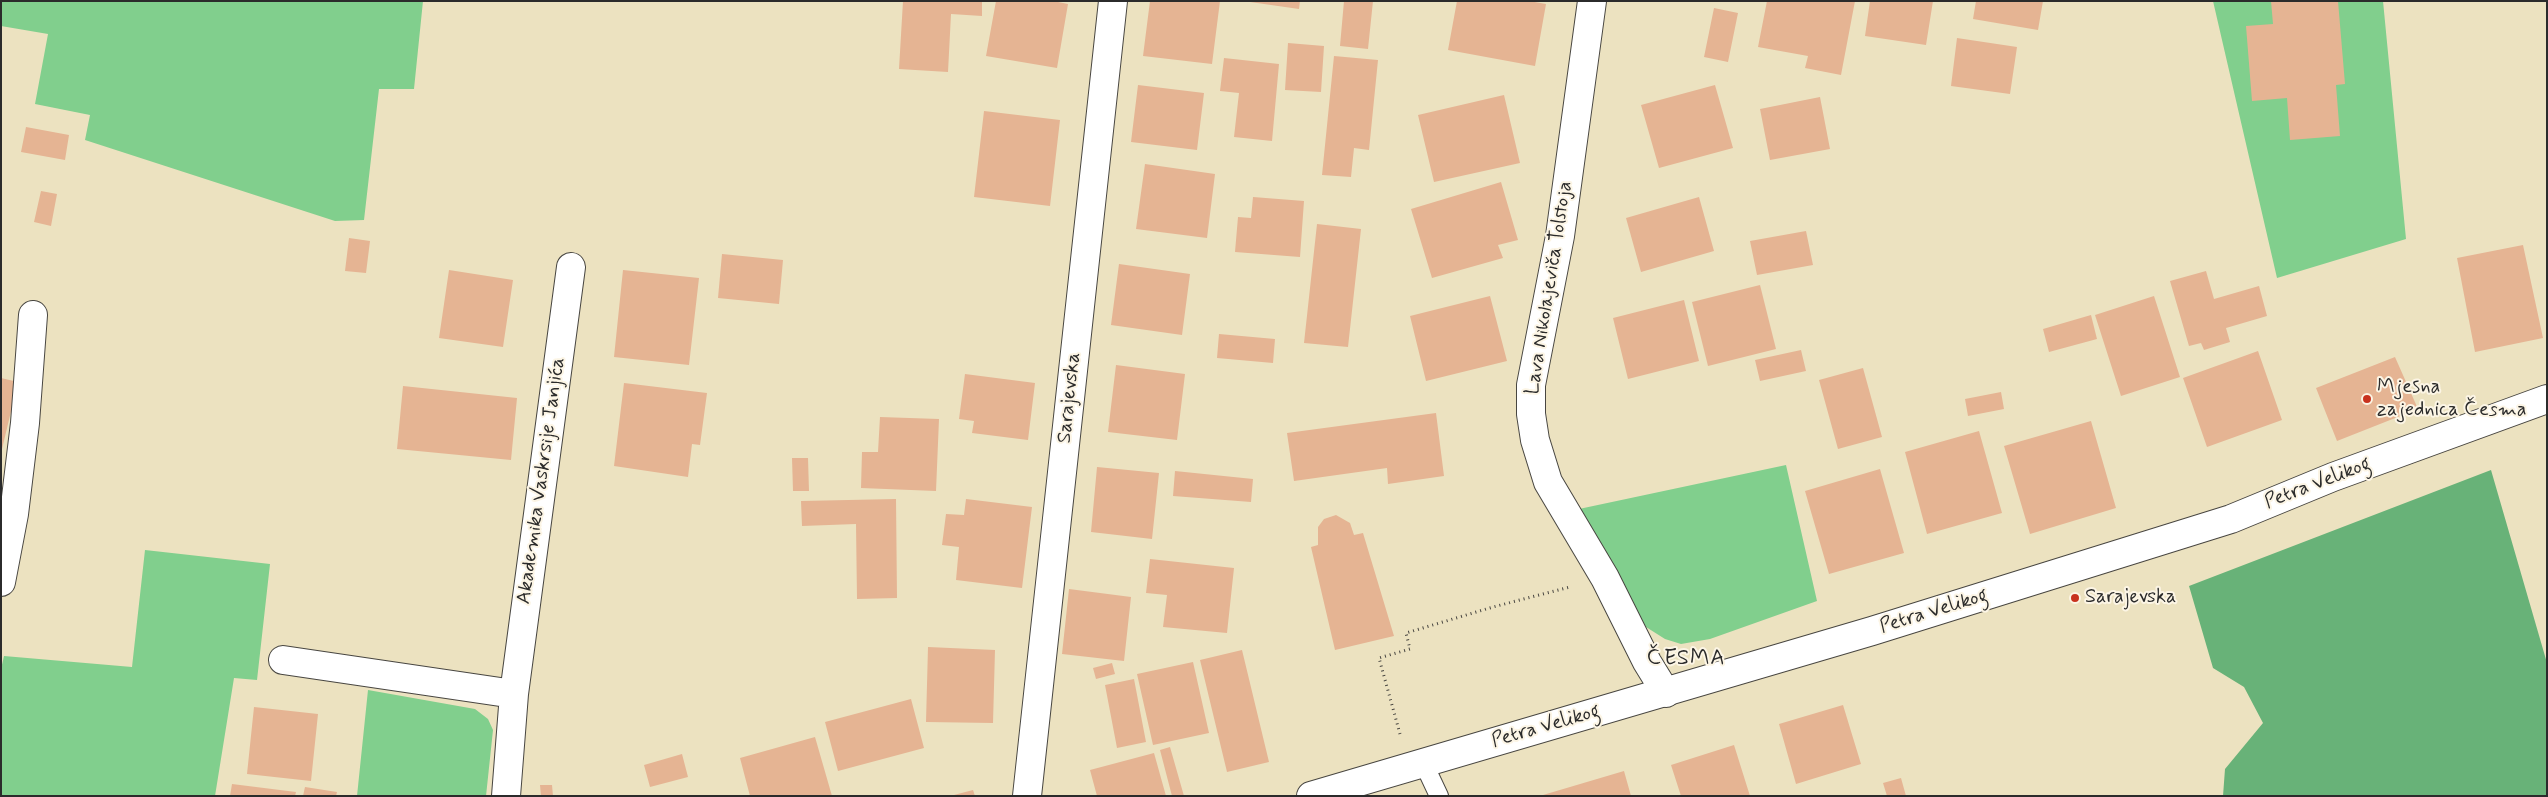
<!DOCTYPE html>
<meta charset="utf-8">
<style>
body{margin:0}
#map{position:relative;width:2548px;height:797px;overflow:hidden;background:#ece2c0;font-family:Mynerve,sans-serif}
canvas{display:block}
.frame{position:absolute;inset:0;border:2px solid #2b2b2b;pointer-events:none}
</style>
<div id="map">
<canvas width="2548" height="797"></canvas>
<div class="frame"></div>
</div>
<script>
const ctx = document.querySelector('canvas').getContext('2d');
ctx.lineJoin = 'round';
function paint(path, color) {
  ctx.fillStyle = color;
  ctx.fill(path, 'evenodd');
}
function poly(rows) {
  const path = new Path2D();
  for (const r of rows) {
    path.moveTo(r[0], r[1]);
    for (let i = 2; i < r.length; i += 2) path.lineTo(r[i], r[i + 1]);
  }
  return path;
}
function trace(path, color, width, dash) {
  ctx.strokeStyle = color;
  ctx.lineWidth = width;
  ctx.lineCap = dash ? 'butt' : 'round';
  ctx.setLineDash(dash || []);
  ctx.stroke(path);
}
function write(font, color, halo, rows, align = 'center') {
  ctx.font = font + ' Mynerve,sans-serif';
  ctx.lineWidth = 4;
  ctx.setLineDash([]);
  ctx.textBaseline = 'middle';
  ctx.strokeStyle = halo;
  ctx.fillStyle = color;
  for (const [text, x, y, turn = 0] of rows) {
    ctx.save();
    ctx.translate(x, y);
    ctx.rotate((+turn || 0) * Math.PI / 180);
    ctx.textAlign = isNaN(turn) ? turn : align;
    if (halo) ctx.strokeText(text, 0, 0);
    ctx.fillText(text, 0, 0);
    ctx.restore();
  }
}
paint(poly([
 [1,1,423,1,414,89,379,89,364,220,335,221,85,140,90,115,35,104,48,34,1,26],
 [2213,1,2383,1,2406,239,2277,278],
 [1786,465,1817,601,1710,639,1681,644,1665,639,1646,627,1579,509],
 [145,550,270,564,257,680,234,678,215,796,1,796,1,669,4,656,132,667],
 [368,690,475,709,488,719,493,730,486,796,357,796]
]), '#81cf8d');
paint(poly([
 [2491,470,2547,663,2547,796,2223,796,2225,769,2263,723,2244,687,2213,668,2189,586]
]), '#68b278');
paint(poly([
 [903,1,982,1,982,16,951,14,948,72,899,69],
 [996,1,1053,1,1068,4,1057,68,986,56],
 [1150,1,1220,1,1212,64,1143,56],
 [1243,1,1300,1,1299,9],
 [1344,1,1373,1,1368,49,1340,46],
 [1457,1,1529,1,1546,4,1535,66,1448,50],
 [1767,1,1855,1,1841,75,1805,68,1808,56,1758,47],
 [1870,1,1933,1,1926,45,1865,36],
 [1976,1,2043,1,2038,30,1973,19],
 [2271,1,2338,1,2345,84,2336,85,2340,136,2290,140,2287,98,2252,101,2246,26,2273,24],
 [1714,8,1738,13,1728,62,1704,57],
 [1957,38,2017,47,2010,94,1951,86],
 [1288,43,1324,46,1321,92,1285,90],
 [1334,56,1378,60,1369,150,1354,148,1351,177,1322,175],
 [1224,58,1279,64,1272,141,1234,137,1239,93,1220,91],
 [1138,85,1204,93,1197,150,1131,142],
 [1715,85,1733,148,1659,168,1641,105],
 [1504,95,1520,163,1434,182,1418,115],
 [1820,97,1830,149,1770,160,1760,109],
 [984,111,1060,120,1050,206,974,197],
 [26,127,69,135,65,160,21,152],
 [1145,164,1215,174,1207,238,1136,229],
 [1501,182,1518,240,1498,245,1503,258,1432,278,1411,209],
 [41,191,57,194,51,226,34,222],
 [1253,197,1304,201,1300,257,1235,252,1238,217,1251,218],
 [1699,197,1714,251,1641,272,1626,218],
 [1317,224,1361,229,1348,347,1304,343],
 [1806,231,1813,265,1757,275,1750,241],
 [349,238,370,241,366,273,345,271],
 [2523,245,2543,338,2475,352,2457,258],
 [722,254,783,260,779,304,718,298],
 [1119,264,1190,274,1182,335,1111,325],
 [449,270,513,280,503,347,439,338],
 [623,270,699,278,689,365,614,357],
 [2206,271,2214,299,2259,286,2267,316,2226,328,2230,342,2204,350,2201,343,2189,346,2170,281],
 [1760,285,1776,349,1708,366,1692,302],
 [1490,296,1507,361,1426,381,1410,316],
 [2154,296,2180,377,2121,396,2095,315],
 [1684,300,1699,361,1628,379,1613,318],
 [2091,315,2097,339,2049,352,2043,329],
 [1219,334,1275,339,1273,363,1217,358],
 [1801,350,1806,371,1760,381,1755,360],
 [2258,351,2282,420,2207,447,2183,378],
 [2395,357,2418,409,2337,441,2316,388],
 [1116,365,1185,374,1177,440,1108,432],
 [1863,368,1882,437,1838,449,1819,380],
 [965,374,1035,383,1028,440,972,433,974,421,959,419],
 [1,378,18,382,2,449,1,449],
 [624,383,707,393,700,445,692,444,688,477,614,466],
 [403,386,517,398,511,460,397,449],
 [2001,392,2004,409,1968,416,1965,399],
 [1436,413,1444,476,1388,484,1387,468,1294,481,1287,433],
 [880,417,939,419,936,491,861,488,862,452,878,452],
 [2091,421,2116,508,2030,534,2004,446],
 [1979,431,2002,513,1927,534,1905,452],
 [792,458,808,458,809,491,793,491],
 [1097,467,1159,473,1152,539,1091,532],
 [1880,469,1904,553,1829,574,1805,491],
 [1175,471,1253,479,1251,502,1173,496],
 [896,499,897,598,857,599,856,524,802,526,801,501],
 [966,499,1032,507,1022,588,956,580,959,547,942,545,946,514,964,515],
 [1336,515,1350,523,1354,535,1363,533,1394,636,1335,650,1311,547,1318,545,1318,527,1324,519],
 [1150,559,1234,568,1227,633,1163,627,1167,595,1146,593],
 [1069,589,1131,597,1124,661,1062,654],
 [928,647,995,650,993,723,926,722],
 [1242,650,1269,762,1227,772,1200,660],
 [1193,662,1209,733,1153,745,1137,674],
 [1112,663,1115,674,1096,679,1093,668],
 [1134,679,1146,742,1117,748,1105,685],
 [911,699,924,748,838,771,825,722],
 [1843,705,1861,764,1796,784,1779,724],
 [254,707,318,714,311,781,247,774],
 [815,737,832,796,750,796,740,758],
 [1734,745,1750,796,1681,796,1671,765],
 [1170,747,1184,796,1172,796,1160,750],
 [1154,753,1166,796,1097,796,1090,770],
 [682,754,688,777,650,787,644,765],
 [1624,771,1631,796,1543,796,1543,795],
 [1901,778,1906,796,1887,796,1883,783],
 [232,784,296,792,295,796,230,796],
 [540,785,552,785,553,796,541,796],
 [305,787,337,792,336,796,303,796],
 [973,790,975,796,954,796,954,795]
]), '#e5b493');
const service = poly([
 [1423,762,1439,796]
]);
const minor = poly([
 [1592,1,1560,236,1531,385,1531,414,1535,440,1548,482,1605,578,1647,662,1666,693],
 [1,582,14,514,25,423,33,315],
 [283,660,514,694],
 [506,796,514,694,571,267],
 [1027,796,1113,1]
]);
const tertiary = poly([
 [1311,796,1872,631,2231,519,2333,477,2547,399]
]);
trace(service, '#484641', 20);
trace(minor, '#484641', 30);
trace(tertiary, '#484641', 30);
trace(poly([
 [1400,734,1379,658,1410,649,1406,633,1493,607,1570,587]
]), '#484641', 3, [1, 4]);
trace(service, '#fff', 18);
trace(minor, '#fff', 28);
trace(tertiary, '#fff', 28);
for (const [x, y, r, color] of [
 [2367,399,5,"#c8321e"],
 [2075,598,5,"#c8321e"]
]) {
  const dot = new Path2D();
  dot.arc(x, y, r, 0, 2 * Math.PI);
  ctx.fillStyle = color;
  ctx.fill(dot);
  trace(dot, '#fcf5e5', 2);
}
write('20px', '#2b2b2b', '#fcf5e5', [
 ["Lava Nikolajeviča Tolstoja",1550,288,-81],
 ["Sarajevska",1070,398,-84],
 ["Akademika Vaskrsije Janjića",542,481,-82],
 ["Petra Velikog",2318,484,-21],
 ["Petra Velikog",1934,612,-17],
 ["Petra Velikog",1546,727,-16]
]);
write('20px', '#2b2b2b', '#fcf5e5', [
 ["Mjesna",2377,388],
 ["zajednica Česma",2377,411],
 ["Sarajevska",2085,598]
], 'left');
ctx.letterSpacing = '1px';
write('22px', '#2b2b2b', '#fcf5e5', [
 ["ČESMA",1686,659]
]);
ctx.letterSpacing = '0px';
</script>
